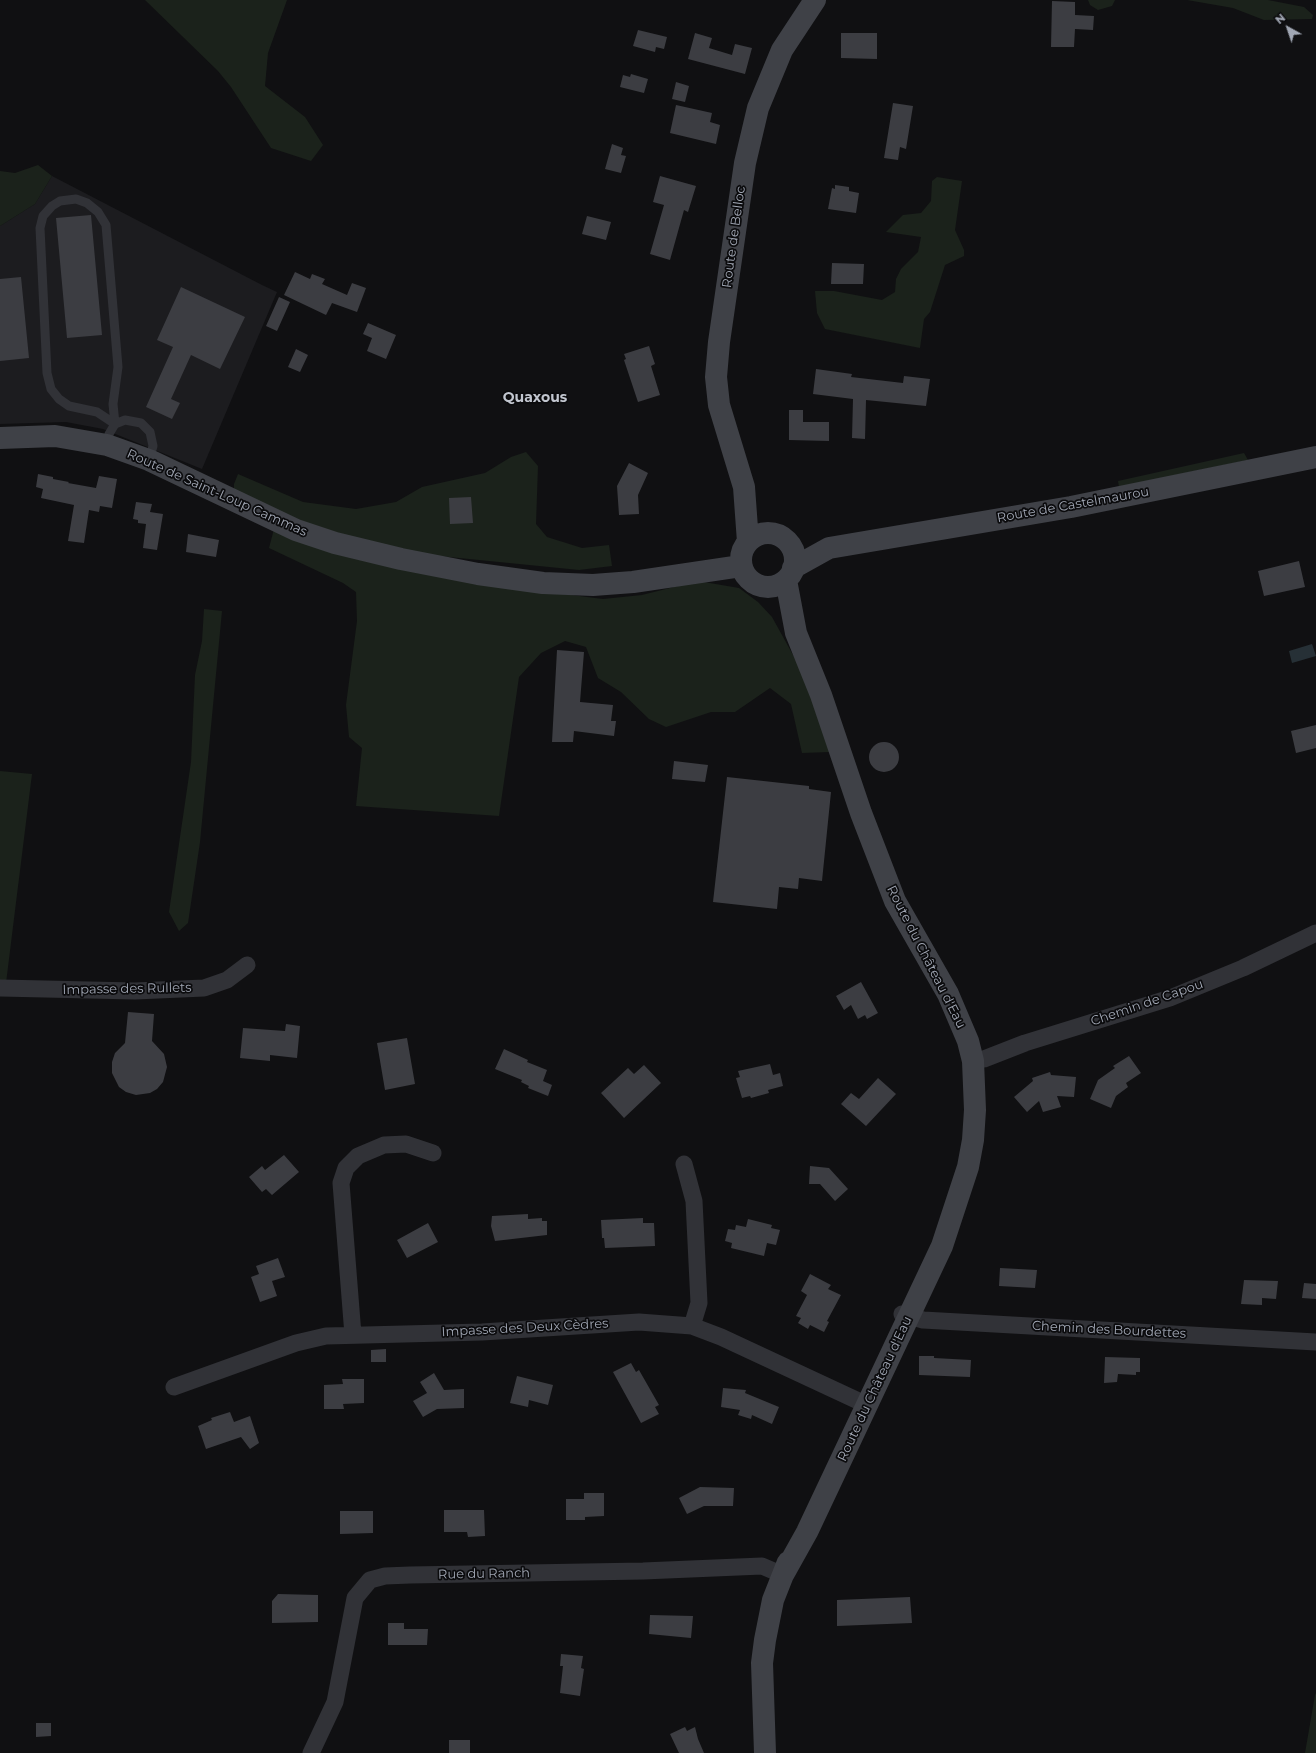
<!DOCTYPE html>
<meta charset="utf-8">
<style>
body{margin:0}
#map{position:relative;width:1316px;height:1753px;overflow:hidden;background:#101012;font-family:Montserrat,sans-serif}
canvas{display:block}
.north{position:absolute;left:1268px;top:8px;width:40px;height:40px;-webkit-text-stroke:3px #0b0b0d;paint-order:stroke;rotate:320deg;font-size:11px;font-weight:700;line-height:16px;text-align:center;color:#a1a7b4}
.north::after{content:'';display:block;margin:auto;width:14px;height:18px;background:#a1a7b4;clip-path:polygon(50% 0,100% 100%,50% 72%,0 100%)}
</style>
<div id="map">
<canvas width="1316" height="1753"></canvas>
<div class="north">N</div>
</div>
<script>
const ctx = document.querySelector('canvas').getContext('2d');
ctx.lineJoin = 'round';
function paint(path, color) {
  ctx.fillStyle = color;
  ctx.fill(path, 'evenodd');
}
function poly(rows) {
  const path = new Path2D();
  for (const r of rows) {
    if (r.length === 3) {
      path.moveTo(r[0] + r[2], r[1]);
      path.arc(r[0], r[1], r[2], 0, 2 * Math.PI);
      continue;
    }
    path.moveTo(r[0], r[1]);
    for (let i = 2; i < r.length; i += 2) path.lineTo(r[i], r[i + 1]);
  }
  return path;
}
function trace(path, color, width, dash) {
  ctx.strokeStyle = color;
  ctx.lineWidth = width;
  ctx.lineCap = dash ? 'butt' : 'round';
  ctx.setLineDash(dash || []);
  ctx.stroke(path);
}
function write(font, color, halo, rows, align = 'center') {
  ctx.font = font + ' Montserrat,sans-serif';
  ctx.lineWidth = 3.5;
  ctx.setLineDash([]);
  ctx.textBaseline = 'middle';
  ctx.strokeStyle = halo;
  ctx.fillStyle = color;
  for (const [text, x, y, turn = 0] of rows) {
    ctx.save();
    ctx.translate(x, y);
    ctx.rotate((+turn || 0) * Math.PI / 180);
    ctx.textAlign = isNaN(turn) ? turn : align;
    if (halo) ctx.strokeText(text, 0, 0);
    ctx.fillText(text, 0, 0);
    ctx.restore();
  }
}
paint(poly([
 [52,176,262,285,277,292,202,469,103,429,66,422,0,424,0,226,35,204]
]), '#1c1c1f');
paint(poly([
 [145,0,287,0,268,53,265,86,305,117,323,145,311,161,271,148,231,87,218,71],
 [1088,0,1115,0,1112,6,1098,10,1090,5],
 [1187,0,1268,0,1304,7,1313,15,1312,19,1264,20,1233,8],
 [38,165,52,176,35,204,0,226,0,171,15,173],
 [937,177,962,181,955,230,964,250,964,256,945,265,930,312,924,319,920,348,825,329,817,313,815,291,834,291,882,300,895,292,896,279,901,269,918,252,921,237,886,232,903,215,921,213,931,201,932,181],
 [526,452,538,466,536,524,547,537,582,548,609,545,612,566,579,570,419,554,306,527,234,490,234,484,238,474,303,502,356,509,396,502,422,487,485,473,511,457],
 [1244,453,1248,460,1119,487,1118,481],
 [274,529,532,590,603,599,642,595,698,581,739,588,758,602,772,617,803,673,830,752,802,753,791,704,770,688,735,712,711,712,666,727,649,719,621,692,598,678,586,647,565,641,541,653,519,677,499,816,356,806,362,748,349,737,346,705,357,621,356,592,343,583,269,548],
 [204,609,222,611,200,842,188,923,179,931,169,912,191,762,195,675,202,641],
 [0,771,32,774,6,983,0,983],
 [1316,1693,1316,1753,1305,1753,1315,1695]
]), '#1b221b');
paint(poly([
 [1312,644,1316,656,1292,663,1289,651]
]), '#263036');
paint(poly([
 [1052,1,1075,2,1075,15,1094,16,1093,30,1075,29,1074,47,1051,47],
 [638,30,667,37,664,49,656,47,655,52,633,46],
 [695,33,712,38,709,48,732,55,735,44,752,48,745,74,688,59],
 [841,33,877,33,877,59,841,58],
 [631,74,648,79,644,93,620,87,623,75,630,77],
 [676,82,689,86,685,102,672,99],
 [893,103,913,106,906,149,900,147,898,160,884,158],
 [676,105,712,113,710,122,720,125,716,144,670,133],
 [612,144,623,148,621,155,626,156,621,173,605,169],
 [660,176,696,186,688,212,684,210,670,260,650,254,664,205,653,202],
 [835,185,849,187,849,191,859,193,856,213,828,209,832,188,835,189],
 [91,215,102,335,67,338,56,218],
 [587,216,611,222,606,240,582,234],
 [832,263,864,264,863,284,831,284],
 [295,272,310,279,312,274,325,279,322,284,347,295,352,283,366,288,357,312,332,303,326,315,284,295],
 [21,277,29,358,0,361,0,279],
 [181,287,245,317,220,369,191,355,171,399,180,403,172,419,146,407,173,347,157,340],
 [279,297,290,302,277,331,266,326],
 [368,323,396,335,386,359,367,351,372,338,363,334],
 [649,346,655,364,651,366,660,395,638,402,624,360,626,359,624,354],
 [296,349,308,355,300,372,288,367],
 [816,369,852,374,851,377,903,383,904,376,930,379,926,406,866,400,865,439,852,438,853,399,813,394],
 [789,410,803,410,803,422,829,422,829,441,789,440],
 [629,463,648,473,638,495,639,514,619,515,617,486],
 [38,474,53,477,53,479,69,482,68,483,96,488,99,476,117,479,112,508,100,506,99,512,89,510,84,543,68,541,74,505,41,498,43,489,36,487],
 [471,497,473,523,450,524,449,498],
 [136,502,152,504,150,512,163,514,157,550,143,548,146,524,138,523,138,520,133,519],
 [188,534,219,540,216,557,186,552],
 [1299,561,1305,587,1264,596,1258,571],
 [557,650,584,652,580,702,613,705,611,721,616,721,614,736,574,731,573,742,552,742],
 [1316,725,1316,748,1296,753,1291,731],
 [884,757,15],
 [674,761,708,765,705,782,672,779],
 [727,777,809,786,809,789,831,792,822,881,799,878,798,889,779,887,777,909,713,902],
 [861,982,878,1013,867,1019,865,1015,858,1019,851,1005,844,1010,836,996],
 [128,1012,154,1014,152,1041,164,1054,167,1067,163,1082,157,1089,150,1093,136,1095,126,1092,119,1087,112,1073,112,1062,115,1053,125,1043],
 [286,1024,300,1026,297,1058,270,1055,270,1061,240,1058,243,1028,285,1031],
 [407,1038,415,1084,385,1090,377,1043],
 [504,1049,528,1060,527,1062,547,1070,543,1081,552,1085,548,1096,528,1088,529,1086,521,1082,522,1080,495,1069],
 [1129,1056,1141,1073,1126,1083,1128,1087,1116,1096,1111,1108,1090,1099,1098,1080,1115,1068,1113,1066],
 [770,1064,773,1075,780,1073,783,1086,768,1090,769,1093,751,1098,750,1096,742,1098,736,1078,740,1077,738,1071],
 [644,1065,661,1083,624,1118,601,1093,628,1068,634,1074],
 [1050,1072,1051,1075,1076,1077,1074,1097,1057,1096,1061,1107,1043,1112,1039,1101,1027,1112,1014,1097,1033,1081,1032,1078],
 [878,1078,896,1094,866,1126,841,1104,851,1093,859,1099],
 [284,1155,299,1172,272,1195,266,1189,262,1192,249,1177,262,1166,265,1170],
 [810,1166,829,1168,848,1189,835,1201,820,1184,809,1184],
 [528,1214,528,1219,542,1218,542,1221,547,1221,547,1235,495,1241,491,1226,492,1216],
 [643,1218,643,1223,654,1223,655,1246,605,1248,604,1238,602,1238,601,1220],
 [748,1219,772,1225,771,1228,780,1230,776,1245,767,1243,764,1256,731,1248,732,1243,725,1241,728,1229,735,1230,736,1225,746,1227],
 [428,1223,438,1242,407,1258,397,1240],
 [278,1258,285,1277,272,1281,277,1296,260,1302,251,1277,259,1274,256,1266],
 [1000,1268,1037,1270,1035,1288,999,1286],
 [810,1274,831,1285,828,1289,841,1295,827,1321,829,1322,824,1332,810,1325,808,1329,798,1323,801,1318,796,1316,807,1295,801,1291],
 [1244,1280,1278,1281,1276,1299,1262,1298,1262,1305,1241,1304],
 [1304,1283,1316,1284,1316,1299,1302,1298],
 [386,1349,386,1362,371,1362,371,1350],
 [919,1356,934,1356,934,1358,971,1360,970,1377,919,1375],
 [1105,1357,1140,1358,1140,1372,1136,1372,1136,1375,1118,1374,1117,1382,1104,1383],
 [631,1363,636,1372,639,1370,659,1405,655,1407,659,1414,641,1423,613,1372],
 [434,1373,444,1390,464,1389,464,1408,437,1409,423,1417,413,1401,427,1393,420,1382],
 [517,1376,553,1385,548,1405,529,1400,528,1407,510,1403],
 [342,1379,364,1379,364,1403,343,1404,344,1409,324,1409,324,1385,343,1384],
 [723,1388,746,1390,745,1393,779,1407,772,1424,752,1415,751,1419,738,1415,740,1410,721,1407],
 [230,1412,234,1422,250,1416,259,1443,250,1449,241,1437,206,1449,198,1426,212,1420,211,1418],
 [700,1487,734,1488,733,1506,704,1506,687,1514,679,1498],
 [584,1493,604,1493,604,1516,585,1517,585,1520,566,1520,566,1499,584,1499],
 [444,1510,484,1510,485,1536,468,1537,467,1532,444,1532],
 [340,1511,373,1511,373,1533,340,1534],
 [278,1594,318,1595,318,1622,272,1623,272,1601],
 [910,1597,912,1623,837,1626,837,1600],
 [650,1615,693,1616,691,1638,649,1634],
 [388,1623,404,1623,404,1629,428,1629,427,1645,388,1645],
 [561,1654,583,1656,581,1668,584,1669,580,1696,560,1693,563,1666,560,1666],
 [36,1723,51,1723,51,1736,36,1737],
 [685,1727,687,1731,695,1727,698,1739,704,1753,679,1753,670,1734],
 [449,1740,470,1740,470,1753,449,1753]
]), '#3c3d42');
trace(poly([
 [76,199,87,203,98,212,106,225,118,367,113,404,115,424,97,412,69,406,59,399,51,389,47,373,40,228,43,216,52,206,60,201,76,199],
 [107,445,109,434,115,424,125,420,141,423,150,432,153,446,149,460]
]), '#313237', 9);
trace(poly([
 [0,988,135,991,204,988,227,980,247,965],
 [973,1061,984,1059,1025,1043,1170,998,1243,968,1316,933],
 [684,1164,694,1201,699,1303,692,1326],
 [902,1314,923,1320,1316,1342],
 [353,1335,341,1183,346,1168,358,1156,384,1145,406,1144,433,1153],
 [174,1387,296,1343,326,1336,482,1332,639,1322,692,1326,721,1337,867,1405],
 [311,1753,335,1702,355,1598,370,1580,385,1576,410,1575,643,1571,762,1566,783,1575]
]), '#313237', 17);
trace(poly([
 [0,438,55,436,107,445,149,460,296,530,335,543,401,559,478,574,543,583,593,585,633,582,741,566],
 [768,560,27],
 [748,542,744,487,719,405,716,377,719,342,745,163,758,108,782,50,815,0],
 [793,568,829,548,1071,507,1316,457],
 [783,1575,807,1532,942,1246,968,1167,973,1140,975,1110,973,1061,968,1041,948,994,895,901,861,813,821,695,796,633,786,580],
 [765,1753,762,1663,765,1640,773,1600,788,1562]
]), '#3f4147', 22);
write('13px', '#a1a7b4', '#0b0b0d', [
 ["Route de Belloc",734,237,-82],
 ["Route de Saint-Loup Cammas",217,493,24],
 ["Route de Castelmaurou",1073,505,-10],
 ["Route du Château d'Eau",926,957,63],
 ["Impasse des Rullets",127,989,-1],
 ["Chemin de Capou",1147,1003,-19],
 ["Impasse des Deux Cèdres",525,1328,-3],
 ["Chemin des Bourdettes",1109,1330,3],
 ["Route du Château d'Eau",875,1389,-65],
 ["Rue du Ranch",484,1574,-1]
]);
write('bold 14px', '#c2c6cf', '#0b0b0d', [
 ["Quaxous",535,398]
]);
</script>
